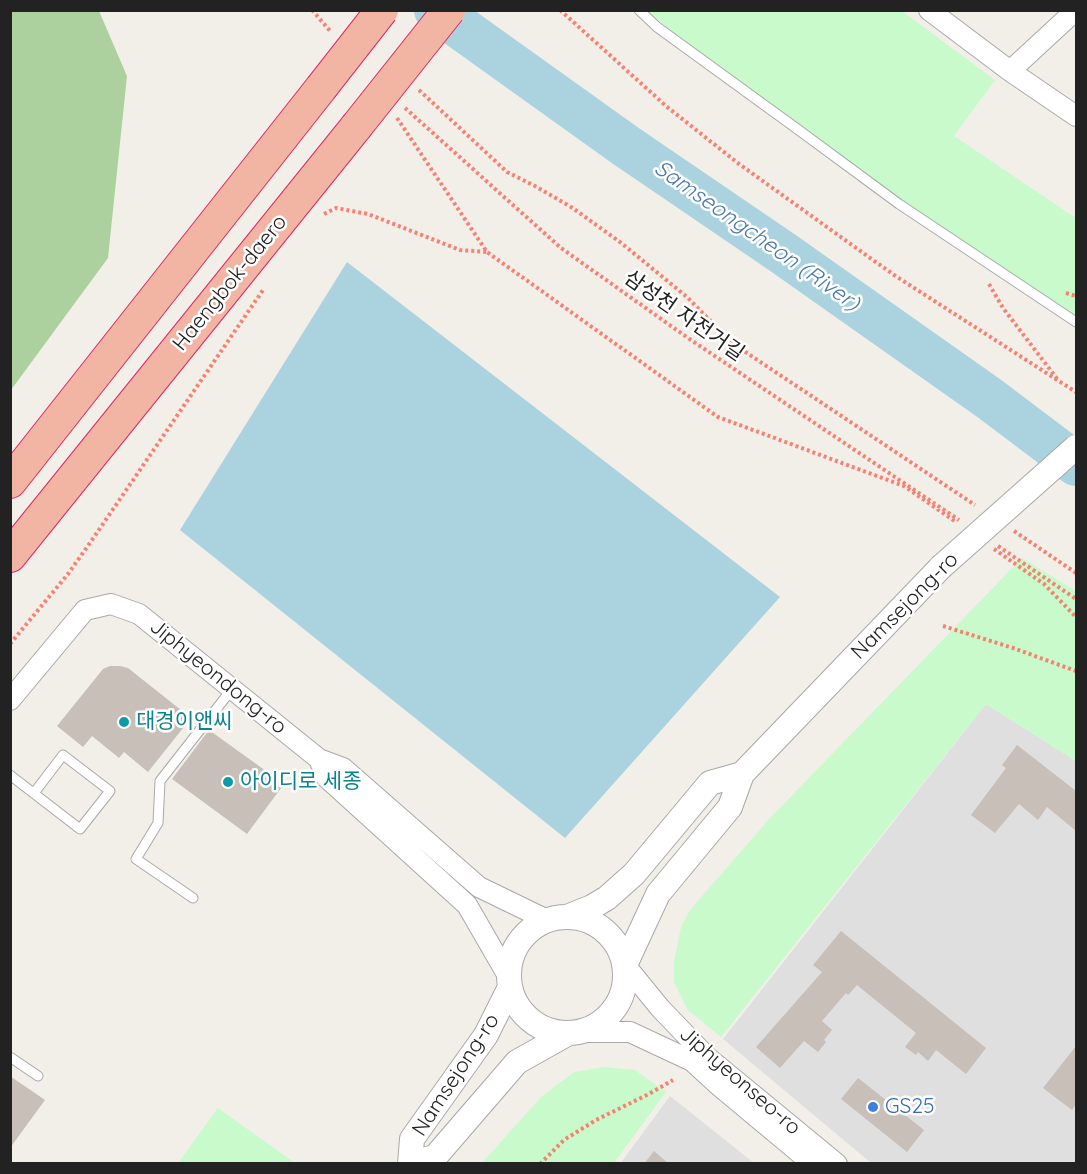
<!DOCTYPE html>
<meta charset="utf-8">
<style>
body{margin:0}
#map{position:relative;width:1087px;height:1174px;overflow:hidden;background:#f2efe9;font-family:Quicksand,sans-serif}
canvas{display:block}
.frame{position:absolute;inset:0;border:12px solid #222;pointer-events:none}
</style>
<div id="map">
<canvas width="1087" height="1174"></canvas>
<div class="frame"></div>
</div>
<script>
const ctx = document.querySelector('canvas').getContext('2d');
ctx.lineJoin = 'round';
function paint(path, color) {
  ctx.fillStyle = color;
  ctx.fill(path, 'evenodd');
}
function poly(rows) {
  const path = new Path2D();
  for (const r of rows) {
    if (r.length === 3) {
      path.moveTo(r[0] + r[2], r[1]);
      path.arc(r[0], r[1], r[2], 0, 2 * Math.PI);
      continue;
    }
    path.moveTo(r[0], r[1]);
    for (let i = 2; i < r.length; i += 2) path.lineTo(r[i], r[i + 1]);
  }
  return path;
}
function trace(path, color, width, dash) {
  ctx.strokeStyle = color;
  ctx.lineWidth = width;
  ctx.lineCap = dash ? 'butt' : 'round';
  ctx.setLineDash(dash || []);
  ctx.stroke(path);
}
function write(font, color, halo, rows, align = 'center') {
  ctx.font = font + ' Quicksand,"Noto Sans KR",sans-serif';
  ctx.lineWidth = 5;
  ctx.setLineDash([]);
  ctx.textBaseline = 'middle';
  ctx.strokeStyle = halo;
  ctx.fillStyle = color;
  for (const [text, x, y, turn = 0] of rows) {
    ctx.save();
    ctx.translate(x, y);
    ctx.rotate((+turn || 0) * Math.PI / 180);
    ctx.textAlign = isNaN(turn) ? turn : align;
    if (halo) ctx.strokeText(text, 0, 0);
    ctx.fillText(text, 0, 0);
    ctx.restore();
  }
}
paint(poly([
 [986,704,1076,761,1076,1163,871,1163,723,1039],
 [670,1096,754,1163,620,1164]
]), '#e0dfdf');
paint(poly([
 [11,10,99,11,127,76,108,258,11,390]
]), '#add19e');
paint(poly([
 [647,11,902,11,995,80,954,136,1076,218,1076,315,986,260,809,143],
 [1022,558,1076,591,1076,761,986,704,721,1037,687,1009,674,982,674,961,681,927,690,910,771,817],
 [604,1067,635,1070,666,1092,614,1163,482,1163,541,1097,574,1072],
 [218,1108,295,1163,178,1163]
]), '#c8facc');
paint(poly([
 [347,262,780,597,565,838,180,530]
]), '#aad3df');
trace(poly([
 [436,10,626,146,783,253,990,399,1076,464]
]), '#aad3df', 44);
paint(poly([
 [110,666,120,666,128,668,191,718,148,772,124,752,119,758,92,736,83,747,57,726,103,669],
 [209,730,284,784,247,834,172,779],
 [1017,745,1076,791,1076,831,1047,807,1038,820,1019,804,995,833,971,815,1006,768,1002,765],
 [841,931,986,1048,966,1074,936,1050,928,1061,918,1052,916,1055,905,1047,916,1033,857,985,848,995,846,993,822,1021,832,1030,824,1040,826,1042,818,1052,804,1041,780,1068,756,1047,822,972,813,965],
 [1076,1046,1076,1104,1072,1110,1043,1088],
 [10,1076,45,1100,10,1148],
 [858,1078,924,1130,907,1152,841,1099],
 [654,1151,669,1164,644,1164]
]), '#c7bfb8');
const service = poly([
 [639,10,657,27,800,131,899,204,1076,322],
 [10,775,80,829,110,791,63,755,34,793],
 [193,898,136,859,158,823,160,781,232,689],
 [10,1057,38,1076]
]);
const minor = poly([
 [929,10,1010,71,1076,116],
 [1010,71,1076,10],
 [10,700,85,610,111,604,139,614,319,759,343,768,479,887,547,920],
 [319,759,326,777,467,905,508,976],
 [625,965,660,1008,707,1057,837,1164],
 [577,1032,630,1032,692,1061,717,1084,813,1164]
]);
const tertiary = poly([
 [567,975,58],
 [567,917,592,907,607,898,634,874,710,783,742,774],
 [625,965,658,894,730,807,742,774,941,567],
 [411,1163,435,1157,517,1062,567,1034],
 [410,1164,412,1139,486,1035,509,989]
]);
const trunk = poly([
 [10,482,321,88],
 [10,556,356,127]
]);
trace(service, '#a9a9a9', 11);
trace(minor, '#a9a9a9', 22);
trace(tertiary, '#a9a9a9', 26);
trace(trunk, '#dc2a67', 34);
trace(poly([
 [312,10,331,32],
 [560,10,666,106,739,164,894,275,1076,392],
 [419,90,507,172,535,186,571,207,620,242,687,297,732,343,975,505],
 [405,108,561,248,688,338,959,520],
 [397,118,487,252,718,417,904,486,956,522],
 [324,214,336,208,368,214,460,250,487,252],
 [989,284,1003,308,1058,380],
 [1066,293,1076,296],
 [1014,531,1076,573],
 [998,546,1076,599],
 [994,549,1044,584,1076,617],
 [943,626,1013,648,1076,671],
 [10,644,68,574,92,540,263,290],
 [540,1164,564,1140,596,1120,649,1094,673,1080]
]), '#fa8072', 4, [3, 3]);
trace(service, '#fff', 9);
trace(minor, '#fff', 20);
trace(tertiary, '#fff', 24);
trace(trunk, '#f2b4a3', 32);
const tertiaryBridge = poly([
 [941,567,1076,447]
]);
const trunkBridge = poly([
 [321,88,382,10],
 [356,127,449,10]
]);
trace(tertiaryBridge, '#a9a9a9', 26, []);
trace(trunkBridge, '#dc2a67', 34, []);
trace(tertiaryBridge, '#fff', 24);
trace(trunkBridge, '#f2b4a3', 32);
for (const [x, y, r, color] of [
 [124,722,6,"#0f9aa8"],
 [228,782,6,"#0f9aa8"],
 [873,1107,6,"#3f7fe0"]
]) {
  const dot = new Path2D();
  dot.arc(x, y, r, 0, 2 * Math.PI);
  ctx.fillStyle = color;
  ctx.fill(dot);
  trace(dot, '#fff', 2);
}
write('21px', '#222', '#fff', [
 ["Haengbok-daero",230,283,-51],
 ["삼성천 자전거길",684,316,35],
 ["Namsejong-ro",905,606,-45],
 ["Jiphyeondong-ro",218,677,39],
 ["Namsejong-ro",456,1075,-57],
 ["Jiphyeonseo-ro",740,1081,41]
]);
write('21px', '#0d838f', '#fff', [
 ["대경이앤씨",136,722],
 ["아이디로 세종",240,782]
], 'left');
write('21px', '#366cbe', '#fff', [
 ["GS25",885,1107]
], 'left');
write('italic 22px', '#4a7aab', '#fff', [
 ["Samseongcheon (River)",757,236,35]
]);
</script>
